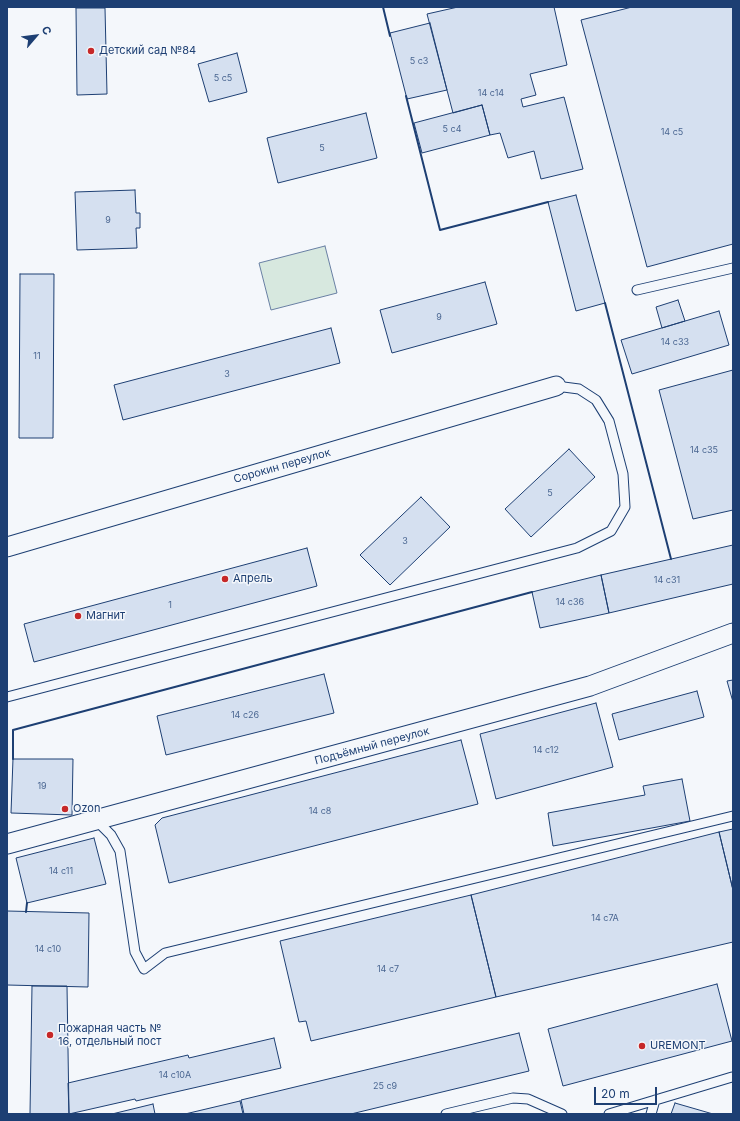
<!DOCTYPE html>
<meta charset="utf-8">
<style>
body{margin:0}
#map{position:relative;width:740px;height:1121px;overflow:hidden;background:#f4f7fb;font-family:Inter,sans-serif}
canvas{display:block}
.frame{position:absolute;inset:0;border:8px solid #1d3f73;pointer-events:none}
.north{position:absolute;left:16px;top:16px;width:40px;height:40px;-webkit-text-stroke:3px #f4f7fb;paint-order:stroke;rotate:62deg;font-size:11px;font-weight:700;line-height:16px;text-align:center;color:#1d3f73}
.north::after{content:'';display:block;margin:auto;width:14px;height:18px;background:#1d3f73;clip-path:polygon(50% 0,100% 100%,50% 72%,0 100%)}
.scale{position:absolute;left:594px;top:1087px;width:63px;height:18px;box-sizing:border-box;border:2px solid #1d3f73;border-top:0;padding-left:5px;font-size:12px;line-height:14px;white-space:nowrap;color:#1d3f73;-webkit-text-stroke:3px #f4f7fb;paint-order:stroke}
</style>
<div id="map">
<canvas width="740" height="1121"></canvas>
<div class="frame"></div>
<div class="north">С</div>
<div class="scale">20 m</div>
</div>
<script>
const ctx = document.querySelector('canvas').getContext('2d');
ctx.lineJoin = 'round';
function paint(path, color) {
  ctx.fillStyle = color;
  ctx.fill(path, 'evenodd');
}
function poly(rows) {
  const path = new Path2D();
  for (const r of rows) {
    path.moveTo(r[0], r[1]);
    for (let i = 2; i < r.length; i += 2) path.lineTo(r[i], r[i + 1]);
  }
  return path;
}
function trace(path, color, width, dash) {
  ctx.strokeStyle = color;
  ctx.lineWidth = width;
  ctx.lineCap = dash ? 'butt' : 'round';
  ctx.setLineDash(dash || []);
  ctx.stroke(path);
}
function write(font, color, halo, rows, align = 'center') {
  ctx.font = font + ' Inter,sans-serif';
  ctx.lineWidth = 3;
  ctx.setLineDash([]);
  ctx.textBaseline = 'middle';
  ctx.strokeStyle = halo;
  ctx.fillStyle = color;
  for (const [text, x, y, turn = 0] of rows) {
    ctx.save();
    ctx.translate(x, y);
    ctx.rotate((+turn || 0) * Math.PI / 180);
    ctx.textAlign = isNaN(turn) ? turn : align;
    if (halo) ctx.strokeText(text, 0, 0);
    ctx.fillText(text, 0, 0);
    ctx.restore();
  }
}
const green = poly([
 [325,246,337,293,271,310,259,263,325,246]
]);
paint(green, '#d7e8df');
trace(green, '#687fa3', 1);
const building = poly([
 [458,7,554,7,567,65,530,74,536,95,521,99,523,107,564,97,583,169,541,179,534,151,508,158,500,133,490,135,482,105,453,113,427,14,458,7],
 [632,7,733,7,733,244,647,267,581,20,632,7],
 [76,8,105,8,107,94,77,95,76,8],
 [430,23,447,90,407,99,390,33,430,23],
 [237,53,247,92,209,102,198,64,237,53],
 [482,105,490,135,422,153,414,123,482,105],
 [366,113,377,158,278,183,267,138,366,113],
 [135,190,136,213,140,213,140,228,136,228,137,248,77,250,75,192,135,190],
 [576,195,605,303,576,311,548,202,576,195],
 [20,274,54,274,53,438,19,438,20,274],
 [485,282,497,324,392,353,380,310,485,282],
 [678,300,685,321,662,328,656,307,678,300],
 [719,311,729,345,632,374,621,340,719,311],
 [331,328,340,363,123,420,114,385,331,328],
 [733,370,733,510,693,519,659,390,733,370],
 [569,449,595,477,531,537,505,509,569,449],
 [421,497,450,527,390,585,360,555,421,497],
 [733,545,733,584,609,613,601,575,733,545],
 [307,548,317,586,34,662,24,624,307,548],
 [601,575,609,613,540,628,532,592,601,575],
 [324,674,334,713,166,755,157,716,324,674],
 [733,680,733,702,727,681,733,680],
 [697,691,704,717,619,740,612,714,697,691],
 [596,703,613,767,496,799,480,734,596,703],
 [461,740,478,804,169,883,155,825,162,818,461,740],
 [13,759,73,759,72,815,11,813,13,759],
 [682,779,690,821,553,846,548,813,645,795,643,786,682,779],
 [733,829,733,890,719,832,733,829],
 [719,832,733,890,733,942,496,997,471,895,719,832],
 [94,838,106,884,27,903,16,858,94,838],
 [471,895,496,997,311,1041,306,1021,299,1022,280,941,471,895],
 [7,911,89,913,88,987,7,985,7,911],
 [717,984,732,1041,563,1086,548,1029,717,984],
 [32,986,67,986,69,1114,30,1114,32,986],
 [519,1033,529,1071,351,1114,244,1114,241,1100,519,1033],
 [274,1038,281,1068,136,1101,135,1099,69,1114,68,1083,188,1055,189,1058,274,1038],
 [240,1101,243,1114,185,1114,240,1101],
 [675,1103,713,1114,671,1114,675,1103],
 [153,1104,155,1114,112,1114,153,1104]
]);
paint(building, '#d5e0f0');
trace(building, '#1d3f73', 1);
const lane = poly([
 [637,290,733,268],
 [7,697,577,548,611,531,625,507,623,474,609,421,596,400,579,389,556,386],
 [97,821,111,835,120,851,135,952,144,969,165,953,733,816],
 [446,1114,513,1098,528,1099,562,1114],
 [609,1114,732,1077],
 [651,1114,655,1100]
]);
const street = poly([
 [7,547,556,386],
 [7,844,590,686,733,633]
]);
trace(lane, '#1d3f73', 11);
trace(street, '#1d3f73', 21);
trace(lane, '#f4f7fb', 9);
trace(street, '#f4f7fb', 19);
trace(poly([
 [383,7,390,36],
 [406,96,440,230,548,202],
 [605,303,671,559],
 [13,759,13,730,532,592],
 [26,912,27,903]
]), '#1d3f73', 2);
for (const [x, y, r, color] of [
 [91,51,4,"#c62828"],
 [225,579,4,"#c62828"],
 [78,616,4,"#c62828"],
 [65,809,4,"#c62828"],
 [50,1035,4,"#c62828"],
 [642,1046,4,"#c62828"]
]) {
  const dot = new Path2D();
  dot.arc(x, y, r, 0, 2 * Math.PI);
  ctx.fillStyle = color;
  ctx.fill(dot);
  trace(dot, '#f4f7fb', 1.5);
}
write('9px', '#4b6792', null, [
 ["5 с3",419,61],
 ["5 с5",223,78],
 ["14 с14",491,93],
 ["5 с4",452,129],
 ["14 с5",672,132],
 ["5",322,148],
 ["9",108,220],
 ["9",439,317],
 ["14 c33",675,342],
 ["11",37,356],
 ["3",227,374],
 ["14 c35",704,450],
 ["5",550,493],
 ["3",405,541],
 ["14 с31",667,580],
 ["14 с36",570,602],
 ["1",170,605],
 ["14 с26",245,715],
 ["14 с12",546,750],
 ["19",42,786],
 ["14 с8",320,811],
 ["14 с11",61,871],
 ["14 с7А",605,918],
 ["14 с10",48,949],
 ["14 с7",388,969],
 ["14 с10А",175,1075],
 ["25 с9",385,1086]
]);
write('11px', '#1d3f73', '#f4f7fb', [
 ["Детский сад №84",99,51],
 ["Апрель",233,579],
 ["Магнит",86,616],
 ["Ozon",73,809],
 ["Пожарная часть №",58,1029],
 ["16, отдельный пост",58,1042],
 ["UREMONT",650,1046]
], 'left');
write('11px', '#1d3f73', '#f4f7fb', [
 ["Сорокин переулок",282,466,-16],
 ["Подъёмный переулок",372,746,-15]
]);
</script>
